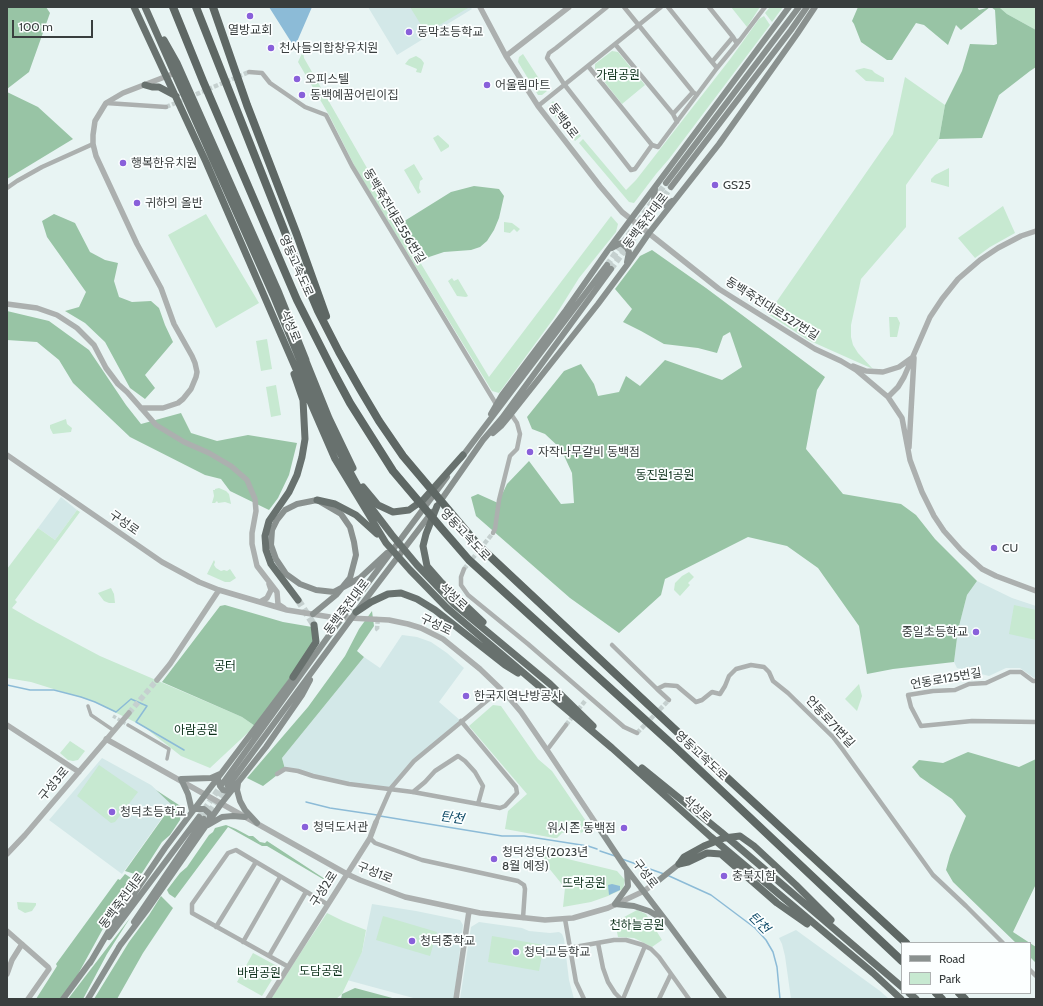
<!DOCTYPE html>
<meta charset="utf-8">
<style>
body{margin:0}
#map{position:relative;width:1043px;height:1006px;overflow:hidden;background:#e8f4f3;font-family:Cabin,sans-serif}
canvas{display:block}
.frame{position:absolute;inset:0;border:8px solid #393e3e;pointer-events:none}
.legend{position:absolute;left:901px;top:942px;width:130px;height:52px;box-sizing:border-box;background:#fcffff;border:1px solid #aeb2b2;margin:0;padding:5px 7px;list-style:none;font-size:12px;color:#393e3e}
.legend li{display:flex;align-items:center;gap:8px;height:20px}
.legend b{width:20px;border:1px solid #aeb2b2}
.scale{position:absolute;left:12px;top:20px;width:81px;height:18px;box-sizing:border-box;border:2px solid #393e3e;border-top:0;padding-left:5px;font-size:12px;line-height:14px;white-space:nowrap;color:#393e3e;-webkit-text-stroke:3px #fcffff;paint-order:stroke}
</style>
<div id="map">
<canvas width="1043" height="1006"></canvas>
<div class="frame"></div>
<ul class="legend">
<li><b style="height:5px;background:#8a918f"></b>Road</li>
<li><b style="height:11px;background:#c7e9d1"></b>Park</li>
</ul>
<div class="scale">100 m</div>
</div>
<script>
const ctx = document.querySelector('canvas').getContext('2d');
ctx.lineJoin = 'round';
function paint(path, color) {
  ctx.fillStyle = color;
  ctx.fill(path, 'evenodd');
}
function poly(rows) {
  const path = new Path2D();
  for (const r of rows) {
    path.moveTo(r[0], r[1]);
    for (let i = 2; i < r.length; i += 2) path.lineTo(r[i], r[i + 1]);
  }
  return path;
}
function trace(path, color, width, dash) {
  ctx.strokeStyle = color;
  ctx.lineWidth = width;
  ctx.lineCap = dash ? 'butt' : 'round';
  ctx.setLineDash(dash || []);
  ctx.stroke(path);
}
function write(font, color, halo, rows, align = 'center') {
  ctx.font = font + ' Cabin,"Noto Sans KR",sans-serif';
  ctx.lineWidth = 3.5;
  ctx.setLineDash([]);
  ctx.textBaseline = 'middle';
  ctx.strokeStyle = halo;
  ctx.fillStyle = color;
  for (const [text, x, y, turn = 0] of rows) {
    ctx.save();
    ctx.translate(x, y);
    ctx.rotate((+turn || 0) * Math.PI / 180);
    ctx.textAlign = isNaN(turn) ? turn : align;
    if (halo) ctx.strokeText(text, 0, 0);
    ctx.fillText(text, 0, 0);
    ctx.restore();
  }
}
paint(poly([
 [368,7,470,7,472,9,397,55],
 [61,497,77,510,55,540,38,528],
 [977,581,1012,598,1036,606,1036,677,1034,678,1020,668,1006,668,989,676,957,668,954,662,958,630,967,595],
 [402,635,417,637,431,642,447,653,464,668,439,702,461,721,414,761,391,788,349,784,285,769,282,758,364,657,380,668],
 [102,758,151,785,172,804,122,874,49,820],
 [372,904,416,911,460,920,463,925,454,999,417,999,347,980,362,952],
 [479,922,522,928,529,931,550,933,559,932,562,934,564,939,569,980,574,999,460,999,471,927],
 [796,930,880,991,889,999,791,999,785,956,782,944,779,938]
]), '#d3e8e8');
paint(poly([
 [410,7,468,7,468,8,426,33],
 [731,7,760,7,747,27],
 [770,7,783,7,772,22,765,13],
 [999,7,1036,7,1036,30,1007,14],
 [764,16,770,25,669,159,656,174,634,203,629,202,579,143,583,139,626,190,636,180,731,58,759,19],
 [303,51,304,58,367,168,369,177,489,377,611,216,618,224,616,232,579,278,554,318,499,393,492,391,357,171,329,115,298,62],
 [612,51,618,52,645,85,622,104,595,70,595,64],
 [523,54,547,91,542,95,538,95,518,62,519,57],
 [416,56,421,59,424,63,421,73,416,72,417,69,405,64,409,59],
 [864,68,872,70,875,73,884,78,884,82,866,81,855,71,856,70],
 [905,77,945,105,939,139,906,185,906,227,861,279,851,325,851,337,853,345,858,353,873,369,808,340,768,314,893,134],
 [553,101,581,136,575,141,549,109,550,104],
 [438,135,449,145,449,147,441,152,433,138],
 [414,164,423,179,420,181,419,188,421,192,418,194,404,170],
 [949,168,949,187,931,182,931,179,935,175],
 [1003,206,1015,233,990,247,975,258,958,238],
 [206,214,259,303,216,328,168,235],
 [504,222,512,223,520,229,517,232,514,229,510,233,504,232],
 [452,278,454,281,458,279,468,296,466,297,457,296,448,281],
 [889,317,897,317,900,323,897,337,890,337],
 [267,339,272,369,261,371,256,341],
 [276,385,281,415,271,417,266,387],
 [66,419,67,424,72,428,71,432,53,434,50,428,50,425],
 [219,488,226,491,229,494,231,504,225,502,218,503,217,501,215,503,212,503,214,496,213,490,215,490,215,489],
 [77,510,80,512,15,600,17,602,12,608,36,622,100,656,242,717,255,726,210,768,181,756,143,726,92,701,31,682,7,678,7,569,38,528,55,540],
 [214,560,215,562,214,565,216,568,221,571,224,570,227,571,230,569,236,578,230,582,225,582,207,574],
 [689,572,694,577,688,583,690,585,680,596,674,590,675,583,682,576],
 [111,588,114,594,115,603,109,603,104,601,98,593],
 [1014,605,1036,610,1036,640,1009,634],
 [859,684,862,696,857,711,845,699],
 [493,705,501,706,538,759,552,771,590,827,578,835,566,832,562,833,557,838,554,838,505,829,508,811,527,794,469,726],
 [70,741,85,751,78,760,73,761,68,760,60,753],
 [99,765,138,792,115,822,111,823,77,796],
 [535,851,617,871,625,880,623,889,608,896,591,902,563,907,565,888],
 [17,902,36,903,36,905,32,911,25,913,18,909],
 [637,910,646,914,662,940,652,947,634,938,618,937,615,922],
 [327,913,343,921,366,930,362,952,342,994,336,999,271,999,301,952],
 [383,916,437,932,430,956,376,940],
 [492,936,544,945,539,971,488,962],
 [253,953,277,966,278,970,262,996,237,982]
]), '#c7e9d1');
paint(poly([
 [7,7,46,7,50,13,29,72,7,89],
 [858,7,977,7,979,10,990,7,961,30,956,25,948,45,924,25,916,23,892,60,887,60,861,42,854,24,852,21],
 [991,7,999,7,1007,14,1036,30,1036,67,1030,71,999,95,982,138,939,139,945,105,962,71,970,44,994,45,997,44,995,10],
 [7,92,38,107,73,139,7,179],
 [474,186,499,189,504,196,499,218,494,230,487,241,480,247,471,250,444,252,429,257,421,263,398,225,451,192],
 [54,214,75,223,90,252,105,260,118,263,114,281,119,297,132,302,151,301,159,308,165,325,173,342,145,375,155,388,145,399,130,388,105,342,85,323,65,311,79,307,86,292,47,237,42,221],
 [652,250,706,288,825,377,817,390,806,449,843,494,901,504,916,515,935,539,977,581,967,595,958,630,954,662,893,669,867,674,859,626,818,568,787,546,748,537,665,579,661,595,619,633,570,598,476,516,471,497,478,494,498,503,507,484,529,461,561,504,574,503,572,473,561,449,545,434,532,429,527,417,564,371,581,364,594,384,598,396,619,392,626,376,640,386,665,360,722,380,742,367,730,332,723,336,717,353,698,348,664,344,641,331,623,322,632,309,615,289,640,256],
 [7,311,49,321,89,350,126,405,141,424,181,413,191,433,217,441,248,435,297,443,289,475,278,498,269,510,230,491,221,479,205,475,130,437,73,383,59,360,37,342,7,340],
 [225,605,283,622,318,628,308,653,255,726,242,717,162,682,220,606],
 [372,611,374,626,357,651,364,657,282,758,285,769,263,786,247,778,308,707,345,656,359,629],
 [968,752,1019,767,1036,759,1036,884,1013,932,1036,947,1036,963,1030,957,1030,943,1016,943,953,882,946,870,950,855,966,816,952,799,920,777,912,767,919,760,943,763],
 [156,790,182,807,180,820,170,835,162,842,142,873,138,875,125,871,172,805],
 [226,825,236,829,249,836,253,836,260,842,265,843,267,841,328,881,328,882,267,846,262,846,228,827,175,898,169,894,167,890,180,873,187,867,209,835,213,832,215,828],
 [125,874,137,882,105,925,77,976,61,999,36,999,57,966,56,964,118,879,120,880],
 [161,896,173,908,143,953,117,999,94,999,129,942,149,915],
 [130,918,107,954,83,999,68,999],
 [355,988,396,999,341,999,342,994]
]), '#98c4a5');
paint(poly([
 [269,7,312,7,296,44,293,45],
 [612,884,620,886,620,890,609,895,608,885]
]), '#8cbbd7');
trace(poly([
 [7,685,30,690,54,690,81,697,95,702,116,712,131,699,147,706,136,722,184,750],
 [306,802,330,808,377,815],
 [380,816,502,836,524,836,588,846,597,849],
 [600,851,615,856],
 [622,859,664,874],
 [667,875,711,895,755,928,766,940,773,952,777,967,780,999]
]), '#8cbbd7', 1.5);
trace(poly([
 [113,716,128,725]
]), '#c5d0cf', 3.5, [3.5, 2]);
trace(poly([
 [166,107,249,72],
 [464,569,493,533],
 [378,630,377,629,378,617],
 [566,725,585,701],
 [637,733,669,700]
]), '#c5d0cf', 4.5, [4.5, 2]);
trace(poly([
 [129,713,157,680]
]), '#c5d0cf', 5.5, [5.5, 3]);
trace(poly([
 [607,265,666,183],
 [611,269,671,187],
 [199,817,223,783],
 [204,819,227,788]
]), '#c5d0cf', 6, [6, 3]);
trace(poly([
 [298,600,314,625]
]), '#c5d0cf', 7, [7, 3.5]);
trace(poly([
 [88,706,91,715,113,730],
 [128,725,169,749,167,759]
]), '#acb0af', 3.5);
trace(poly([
 [607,7,556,48,549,53,547,58,564,84,631,170,635,169,652,145],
 [624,7,693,92,697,95],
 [668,7,712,62,733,37,709,7],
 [733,37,736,42,740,40,765,7],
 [615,44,673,114,677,122],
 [588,66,652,145,658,147,717,68,712,62],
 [717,68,740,40],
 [249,72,262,73,270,83,305,107,326,115,352,166,496,404],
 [106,103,166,107],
 [538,106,661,7],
 [673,114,693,92],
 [7,188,17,181,42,167,93,144],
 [493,533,495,529,499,500,510,456,517,449,520,434,517,423,511,414],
 [464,569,461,577,461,585,468,595,528,644,624,727,637,733],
 [612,645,657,689,665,685,677,686,696,702,702,700,712,692,720,694,725,686,729,676,736,669,751,665,764,667,769,672,773,681,788,693,833,737,843,750,933,875,966,906,1003,943],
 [1036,681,1033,681,1021,672,1010,672,986,683,969,684,955,690,933,691,908,695,911,707,921,726,972,721,1036,722],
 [657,689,669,700],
 [547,750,566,725],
 [277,774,285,769,298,771,313,776,349,784,413,792,500,808,505,806,517,793,516,787,461,721],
 [413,792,425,782,435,771,458,756,465,761,475,772,483,786,478,804],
 [376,822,391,788,414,761,489,699],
 [370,838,375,843,422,860,518,881,524,885,525,889,523,918],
 [565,919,576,982,584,999],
 [216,927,256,862],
 [243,942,280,877],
 [598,943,603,968,608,982,615,993,621,999],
 [569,948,614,940,626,940,643,945,651,949,659,957,689,999],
 [269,956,306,892],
 [287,966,192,913,192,904,228,853,236,850,327,904],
 [1030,970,1036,976],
 [623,999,645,946],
 [659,999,671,974]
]), '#acb0af', 4.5);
trace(poly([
 [480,7,506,56,538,106,600,186,622,212,719,289,815,349,841,361,856,370,888,397,902,418,910,460,922,492,934,516,944,531,961,550,982,569,996,576,1036,591],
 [506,56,569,7],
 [7,304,37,308,57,315,77,328,94,345,106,368,118,384,127,392,156,425,184,442,209,453,231,466,247,480,255,499,256,511,252,533,252,544,257,566,277,592,278,604,284,608],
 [853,366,866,371,883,372,899,367,913,357],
 [888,397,898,387,904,377,930,317,942,299,958,279,980,260,998,248,1021,236,1036,231],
 [141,408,163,408,178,403,183,399,191,389,196,377,197,372,195,363,192,356,174,324,161,288,137,244,96,156,93,144,93,135,95,121,106,103,123,93,175,73],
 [909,447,914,358],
 [7,455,162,562,199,582,219,590,287,610,330,617,389,620,408,624,421,628,443,639,480,669,505,693,521,712,547,750,601,831],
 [260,602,267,598,271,590,269,584],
 [157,680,170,664,219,590],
 [7,725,79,772],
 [106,739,347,874,360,880,405,897,480,913,545,920,573,918,608,908,644,891,659,880],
 [7,854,25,835,129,713],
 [7,931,48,967,49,969,28,999],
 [7,974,12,960,22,944],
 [268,999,370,838,376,822],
 [456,999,469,911]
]), '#acb0af', 5.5);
trace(poly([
 [666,183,799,7],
 [671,187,791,30,807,7],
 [655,189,654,199,658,206,665,205,672,201],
 [612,248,621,243,627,248,629,252,627,262],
 [491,414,502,395,566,310,608,250,789,7],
 [493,433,501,426,511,414,598,304,627,265,649,233,719,144,797,34,815,7],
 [461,458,607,265],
 [439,503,483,440,502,418,611,269],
 [313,614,336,595,350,578,356,555,354,542,350,527,341,514,317,500,297,504,285,510,277,520,272,530,271,545,276,559,286,574,300,584,316,590,334,592,360,578,387,553],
 [218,779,220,786,223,790,226,791,233,789],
 [223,783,330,634,447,477],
 [238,783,237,790,240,801,245,810,257,823],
 [228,786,356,612,432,512],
 [194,809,204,809,210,814,210,819],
 [192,811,188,794,181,779,211,778,220,774],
 [208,825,222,817,233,816,245,817],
 [601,831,625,867,667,922,724,999],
 [659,880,679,864],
 [615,904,634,906,649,911,664,920],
 [615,904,628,886,627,871],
 [134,922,204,819],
 [109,937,199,817],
 [119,947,147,910,221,804,266,747,302,695,310,680],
 [90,963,110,929,165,848,296,674],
 [63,999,91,961],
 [88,999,121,944]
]), '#8a918f', 6);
trace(poly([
 [134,7,206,162,335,459,386,543,410,570,447,608,612,748,711,837,873,973,901,999],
 [145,7,273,295,321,412,342,457,366,501,392,535,417,565,454,604,550,684,593,726],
 [164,40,177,63,279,293,306,360],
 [145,85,152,87,159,87,176,96],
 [304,356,329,418,353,468],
 [294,374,303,400,305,439,302,457,297,475,289,492,269,521,265,536,266,550,271,564,298,600],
 [363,487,378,505,393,512,409,510,423,500,463,455],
 [317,500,335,504,356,515,377,534],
 [437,506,426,534,423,546,427,566,441,582,483,622],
 [356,612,371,602,388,594,401,593,417,599,435,610,505,665,518,673],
 [293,677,316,642,314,625],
 [642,768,721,832,902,987],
 [679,864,684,857,704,846,724,838,740,836,754,846,796,885,831,920],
 [679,864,688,862,707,853,721,854,777,903,807,924],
 [909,993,916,999]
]), '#68716e', 7);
trace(poly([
 [173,7,203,81,297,300,335,375,350,403,393,471,443,530,469,560,675,747,902,961],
 [196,7,290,245,318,311,339,352,360,389,379,421,403,456,479,546,685,739,906,943],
 [213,7,247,105,297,235,326,316],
 [936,993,942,999],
 [959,993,965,999]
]), '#5e6764', 8);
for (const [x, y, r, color] of [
 [250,16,4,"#8960da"],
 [409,32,4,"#8960da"],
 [271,48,4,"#8960da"],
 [297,79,4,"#8960da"],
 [487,85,4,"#8960da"],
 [302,95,4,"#8960da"],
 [123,163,4,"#8960da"],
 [715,185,4,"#8960da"],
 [137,203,4,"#8960da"],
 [530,452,4,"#8960da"],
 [994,548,4,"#8960da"],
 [976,632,4,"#8960da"],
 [466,696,4,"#8960da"],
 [112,812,4,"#8960da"],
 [305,827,4,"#8960da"],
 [624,828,4,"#8960da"],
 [494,859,4,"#8960da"],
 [724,876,4,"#8960da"],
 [412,941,4,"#8960da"],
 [516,952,4,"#8960da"]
]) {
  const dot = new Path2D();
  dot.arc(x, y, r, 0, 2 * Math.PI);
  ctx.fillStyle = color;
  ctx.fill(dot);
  trace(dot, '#fcffff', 1.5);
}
write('12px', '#393e3e', '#fcffff', [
 ["열방교회",250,30,"center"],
 ["동막초등학교",417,32],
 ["천사들의합창유치원",279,48],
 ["오피스텔",305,79],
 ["어울림마트",495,85],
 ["동백예꿈어린이집",310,95],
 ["행복한유치원",131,163],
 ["GS25",723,185],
 ["귀하의 올반",145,203],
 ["자작나무갈비 동백점",538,452],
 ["CU",1002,548],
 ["중일초등학교",968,632,"right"],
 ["한국지역난방공사",474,696],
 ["청덕초등학교",120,812],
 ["청덕도서관",313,827],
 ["워시존 동백점",616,828,"right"],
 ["청덕성당(2023년",502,852],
 ["8월 예정)",502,866],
 ["충북지함",732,876],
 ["청덕중학교",420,941],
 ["청덕고등학교",524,952]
], 'left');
write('12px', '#0e321c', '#fcffff', [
 ["가람공원",618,75],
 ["동진원1공원",665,475],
 ["공터",225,666],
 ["아람공원",196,730],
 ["뜨락공원",584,883],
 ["천하늘공원",637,925],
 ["도담공원",321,971],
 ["바람공원",259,973]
]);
write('12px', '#393e3e', '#fcffff', [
 ["동백8로",563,121,53],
 ["동백죽전대로556번길",394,216,59],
 ["동백죽전대로",646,221,-53],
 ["영동고속도로",296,266,66],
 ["동백죽전대로527번길",772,309,32],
 ["석성로",290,326,67],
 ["구성로",124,523,35],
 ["영동고속도로",465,535,47],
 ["석성로",453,597,43],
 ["동백죽전대로",347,607,-53],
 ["구성로",436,625,26],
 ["언동로125번길",946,679,-10],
 ["언동로71번길",830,722,47],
 ["영동고속도로",701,756,43],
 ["구성3로",54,784,-50],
 ["석성로",697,809,42],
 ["구성1로",375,873,22],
 ["구성로",645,874,53],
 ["구성2로",324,889,-57],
 ["동백죽전대로",122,901,-53]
]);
write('italic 13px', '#124d6a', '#fcffff', [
 ["탄천",452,818,9],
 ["탄천",759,923,45]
]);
</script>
